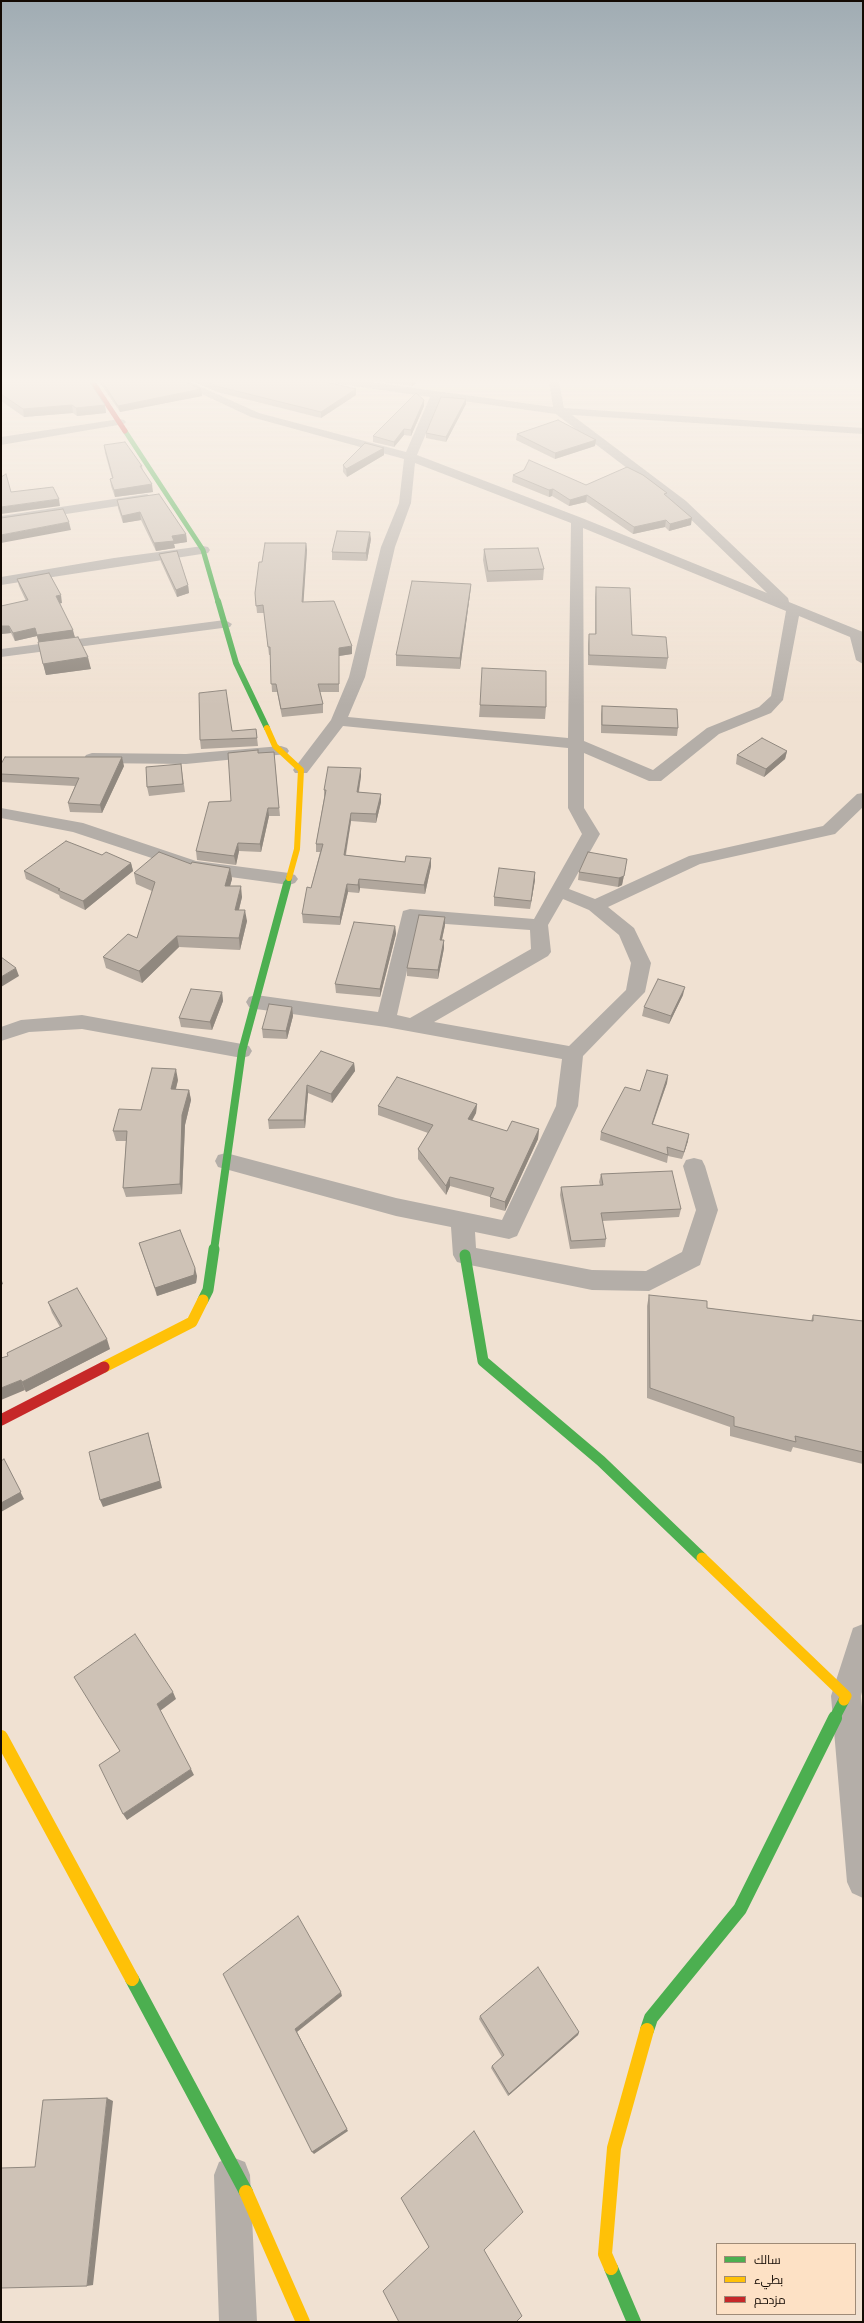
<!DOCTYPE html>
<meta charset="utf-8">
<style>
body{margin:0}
#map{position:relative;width:864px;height:2323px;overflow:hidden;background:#f0e1d2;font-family:Ubuntu,Cairo,sans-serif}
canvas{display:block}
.frame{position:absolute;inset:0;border:2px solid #130a03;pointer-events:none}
.legend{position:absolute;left:716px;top:2243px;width:140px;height:72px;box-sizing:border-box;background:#fde1c5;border:1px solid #9f8b77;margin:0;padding:5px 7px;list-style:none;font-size:12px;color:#130a03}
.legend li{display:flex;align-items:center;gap:8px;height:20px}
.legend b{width:20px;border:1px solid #9f8b77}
</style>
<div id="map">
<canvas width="864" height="2323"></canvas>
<div class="frame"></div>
<ul class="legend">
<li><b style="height:5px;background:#4caf50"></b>سالك</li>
<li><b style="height:5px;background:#ffc107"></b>بطيء</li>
<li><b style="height:5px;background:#c62828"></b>مزدحم</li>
</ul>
</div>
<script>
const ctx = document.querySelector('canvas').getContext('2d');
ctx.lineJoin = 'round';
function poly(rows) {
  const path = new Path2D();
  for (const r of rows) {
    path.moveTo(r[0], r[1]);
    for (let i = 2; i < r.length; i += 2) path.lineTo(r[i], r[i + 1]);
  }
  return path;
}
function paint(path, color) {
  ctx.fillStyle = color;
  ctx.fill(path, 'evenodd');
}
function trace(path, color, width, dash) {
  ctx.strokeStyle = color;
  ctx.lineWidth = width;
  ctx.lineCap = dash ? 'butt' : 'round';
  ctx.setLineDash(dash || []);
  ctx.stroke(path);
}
paint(poly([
 [174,381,188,381,259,413,406,452,430,397,339,384,334,381,363,381,553,407,549,381,559,381,564,408,863,428,863,434,572,415,686,501,788,598,789,602,863,632,863,664,856,660,850,637,799,616,783,700,771,713,719,734,661,781,649,781,584,753,584,808,600,834,569,889,595,899,689,856,823,826,857,794,863,793,863,807,835,834,700,864,608,907,634,928,651,963,645,992,583,1056,578,1106,517,1236,509,1239,475,1232,476,1248,592,1270,646,1271,682,1252,696,1210,683,1166,686,1160,694,1158,702,1160,705,1166,718,1210,700,1265,649,1291,592,1290,465,1264,457,1262,453,1255,451,1227,396,1216,218,1167,215,1161,218,1155,226,1153,396,1198,502,1220,556,1106,562,1059,386,1027,256,1009,249,1007,246,1002,249,997,256,995,378,1012,403,911,410,909,534,919,582,834,568,808,568,748,343,726,307,773,295,773,293,770,331,720,349,677,381,547,399,503,404,459,251,417,174,381],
 [441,398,556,414,678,507,767,593,582,518,417,455,441,398],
 [415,463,571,523,568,738,348,717,365,677,395,547,411,503,415,463],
 [583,528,786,611,771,696,759,707,707,728,653,770,584,741,583,528],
 [563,899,589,910,619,935,631,963,626,990,569,1046,434,1022,548,956,551,952,548,925,563,899],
 [418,922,530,930,531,949,410,1018,397,1015,418,922],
 [120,419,124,420,126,422,124,424,1,445,1,437,120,419],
 [147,494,153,498,151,501,1,524,1,516,147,494],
 [203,546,208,547,210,550,208,553,1,585,1,577,114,558,203,546],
 [225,620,232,624,230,627,1,657,1,649,225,620],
 [281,746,287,748,289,751,287,754,186,764,92,763,86,761,84,758,86,755,92,753,186,754,281,746],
 [1,808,83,823,196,861,289,873,295,875,298,879,295,883,289,885,194,872,73,832,1,818,1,808],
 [82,1015,242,1044,249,1046,252,1051,249,1056,242,1058,82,1029,29,1032,1,1041,1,1027,21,1020,82,1015],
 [863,1624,863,1688,861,1696,863,1718,863,1898,852,1893,847,1882,831,1696,853,1628,863,1624],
 [232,2157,245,2162,250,2175,257,2322,219,2322,214,2175,219,2162,232,2157]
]), '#b4aea8');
trace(poly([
 [125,431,203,550,218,602]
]), '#4caf50', 5);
trace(poly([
 [218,601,236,663,267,728],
 [287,885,289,878]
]), '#4caf50', 6);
trace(poly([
 [214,1250,242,1051,287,884]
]), '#4caf50', 8);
trace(poly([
 [465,1255,483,1361,601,1461,702,1558],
 [203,1300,208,1290,214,1249],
 [834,1719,844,1700]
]), '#4caf50', 11);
trace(poly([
 [132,1979,246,2192],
 [647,2030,651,2018,740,1909,835,1718],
 [611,2268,634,2322]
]), '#4caf50', 14);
trace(poly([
 [267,728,275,746,301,770,297,849,289,878]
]), '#ffc107', 6);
trace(poly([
 [104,1367,192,1322,203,1300],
 [702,1558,846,1696,844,1700]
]), '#ffc107', 11);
trace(poly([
 [1,1737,132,1979],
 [246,2192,303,2322],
 [611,2268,605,2254,614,2148,647,2030]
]), '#ffc107', 14);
trace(poly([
 [92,381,125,431]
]), '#c62828', 5);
trace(poly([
 [1,1420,104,1367]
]), '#c62828', 11);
paint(poly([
 [100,381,183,381,201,389,202,396,120,412,100,383],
 [192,381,321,381,356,389,356,395,321,418,217,392],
 [374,381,418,381,412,386],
 [1,385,105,405,106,413,77,416,73,413,24,417,1,401],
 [466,399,466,404,446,442,426,438,426,433],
 [424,400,424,406,411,436,404,435,394,447,373,442,373,436],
 [517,434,596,440,595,446,555,459,516,440],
 [104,445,142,466,143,471,153,492,115,497,111,486,110,479,112,478,105,453],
 [384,448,384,455,347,477,343,472,343,465],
 [513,475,666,496,691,525,669,531,665,527,633,534,586,502,569,506,552,496,549,497,512,482],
 [117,500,186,534,187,542,174,544,175,548,156,551,141,520,123,523,118,508],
 [371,539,367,561,332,560,332,552],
 [306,543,307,550,303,602,352,654,339,656,339,692,320,692,323,704,323,713,282,717,277,692,272,692,270,655,269,655,264,613,257,613,255,593,262,562],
 [484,549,544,569,543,580,487,582,483,560],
 [159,554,188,585,189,593,177,597,161,562],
 [17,579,62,603,60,603,75,637,91,669,46,675,37,636,15,641,11,633,1,634,1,606,26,601,19,586],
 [471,584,470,594,460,669,396,666,396,655],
 [596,587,632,635,668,658,666,669,588,665,588,644,589,634,595,634,595,597],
 [480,705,546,707,545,719,479,717],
 [602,706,678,728,677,736,601,733,601,714],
 [256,729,258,746,201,749,200,740],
 [787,751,785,759,764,777,736,764,737,755],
 [274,752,280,816,269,816,261,852,239,851,236,865,197,860,196,851,231,801,258,753],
 [1,764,124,766,102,813,70,812,68,803,75,786,1,782],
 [181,764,185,792,149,796,147,787],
 [361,776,359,792,381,794,381,802,376,823,351,821,346,855,405,862,431,858,431,866,425,894,360,888,359,893,348,892,340,925,303,923,302,914,311,888,320,852,316,852,316,844,324,798,324,790],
 [102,855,131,863,133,871,85,910,60,898,59,895,26,879,24,871],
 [191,864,230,868,232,879,230,886,242,897,239,910,247,921,240,950,179,947,142,983,106,968,103,957,137,938,152,891,136,884,134,873],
 [626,867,622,885,618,887,578,880,579,872],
 [535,880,530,909,494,906,494,897],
 [445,925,442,940,444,940,444,948,438,979,407,976,407,968],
 [395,926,396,934,380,997,336,993,335,984],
 [222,992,223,1001,212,1030,181,1027,179,1018],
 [683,995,669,1024,642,1016,644,1007],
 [292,1007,293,1016,287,1039,263,1038,262,1029],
 [321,1051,354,1063,355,1071,332,1103,308,1093,305,1128,269,1129,268,1120],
 [668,1075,667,1083,653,1124,688,1141,682,1159,668,1156,667,1163,600,1140,601,1132,640,1091],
 [178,1080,176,1089,189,1090,191,1100,185,1125,182,1194,126,1197,123,1188,126,1141,116,1141,113,1131,141,1110],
 [477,1104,476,1113,472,1121,507,1131,539,1129,538,1139,505,1211,490,1207,490,1197,450,1186,446,1195,418,1159,418,1149,428,1133,378,1115,378,1106],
 [601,1174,681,1209,679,1217,602,1221,606,1239,605,1247,570,1249,560,1195,561,1187,600,1185,599,1182],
 [139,1243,197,1276,196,1283,157,1296],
 [649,1295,707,1308,811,1321,813,1315,863,1321,863,1464,793,1447,791,1452,730,1436,730,1427,647,1398,647,1306],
 [48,1302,110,1349,26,1392,8,1356,60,1327,52,1313],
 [480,2016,579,2032,578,2035,508,2096,491,2068,492,2066,502,2057,479,2019]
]), '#b1a79d');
paint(poly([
 [412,381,418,381,412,386],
 [201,389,202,396,120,412,118,406],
 [356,389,356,395,321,418,321,412],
 [466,399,466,404,446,442,446,437],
 [424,400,424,406,411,436,411,430],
 [72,405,73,413,24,417,23,409],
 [105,405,106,413,77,416,76,408],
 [404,429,404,435,394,447,394,442],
 [596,440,595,446,555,459,555,453],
 [384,448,384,455,347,477,346,469],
 [152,484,153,492,115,497,114,490],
 [553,489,552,496,549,497,549,490],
 [587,495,586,502,569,506,570,500],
 [59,499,60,506,1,514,1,507],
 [140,512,141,520,123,523,122,516],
 [692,518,691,525,669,531,670,524],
 [666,520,665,527,633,534,634,527],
 [69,522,71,530,1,543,1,535],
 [370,532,371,539,367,561,366,553],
 [186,534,187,542,174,544,175,548,156,551,154,543,172,536],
 [306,543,307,550,303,610,302,602],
 [471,584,470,594,460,669,460,658],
 [188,585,189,593,177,597,176,590],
 [61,595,62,603,58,604,56,596],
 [1,626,9,626,11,633,1,634],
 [35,628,73,630,75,638,39,643,37,636,15,641,13,633],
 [352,646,352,654,339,656,339,692,339,648],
 [88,657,91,669,46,675,43,664],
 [787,751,785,759,764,777,766,769],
 [122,757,124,766,102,813,100,805],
 [361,768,361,776,357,801,357,792],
 [381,794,381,802,376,823,376,814],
 [268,808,269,816,261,852,260,844],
 [351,813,351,821,344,863,344,855],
 [238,843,239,851,236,865,234,856],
 [431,858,431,866,425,894,424,885],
 [627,859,622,885,618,887,619,878],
 [131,863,133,871,85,910,83,901],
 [230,868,232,879,227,897,225,886],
 [535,872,535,880,530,909,531,901],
 [359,879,360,888,359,893,358,885],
 [347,884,348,892,340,925,340,917],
 [241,886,242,897,236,921,235,910],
 [245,910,247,921,240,950,239,938],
 [445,917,445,925,440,948,440,940],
 [395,926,396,934,380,997,380,989],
 [177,936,179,947,142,983,139,971],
 [444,940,444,948,438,979,438,970],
 [16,968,19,976,1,987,1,977],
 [685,987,683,995,669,1024,671,1016],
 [222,992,223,1001,212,1030,210,1022],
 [292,1007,293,1016,287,1039,286,1031],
 [354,1063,355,1071,332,1103,331,1094],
 [176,1069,178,1080,173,1099,171,1089],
 [668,1075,667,1083,650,1131,652,1124],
 [307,1085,308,1093,305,1128,304,1120],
 [189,1090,191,1100,185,1125,182,1194,180,1184,182,1115],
 [477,1104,476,1113,467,1129,468,1119],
 [539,1129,538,1139,505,1211,505,1202],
 [689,1134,688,1141,682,1159,684,1152],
 [450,1177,450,1186,446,1195,446,1186],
 [195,1268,197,1276,196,1283,157,1296,155,1288],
 [1,1278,3,1284,1,1285],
 [107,1339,110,1349,26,1392,22,1382],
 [21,1380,25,1390,1,1400,1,1388],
 [148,1433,150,1440,162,1488,103,1507,100,1500],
 [4,1459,24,1499,1,1512,1,1503],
 [173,1692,176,1699,160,1711,157,1704],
 [191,1769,194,1775,127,1820,123,1814],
 [341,1992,342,1996,297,2032,348,2131,314,2154,312,2152,295,2029],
 [579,2032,578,2035,508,2096,509,2094],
 [107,2098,113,2101,93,2285,87,2286]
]), '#90887f');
const building = poly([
 [3,381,89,381,105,405,76,408,72,405,23,409,1,394,1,385,3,381],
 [102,381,183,381,201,389,118,406,102,381],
 [205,381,321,381,356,389,321,412,216,386,205,381],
 [416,393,424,400,411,430,404,429,394,442,373,436,416,393],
 [441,397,466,399,446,437,426,433,441,397],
 [558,420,596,440,555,453,517,434,558,420],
 [125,442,142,466,140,466,152,484,114,490,110,479,113,478,104,445,125,442],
 [365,443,384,448,346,469,343,465,365,443],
 [529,460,586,485,627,467,643,475,667,493,664,494,692,518,670,524,666,520,634,527,587,495,570,500,553,489,549,490,513,475,524,470,529,460],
 [6,474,11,492,53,487,59,499,1,507,1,477,6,474],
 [159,494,186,534,172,536,174,541,154,543,140,512,122,516,117,500,159,494],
 [63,509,69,522,1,535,1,518,63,509],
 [337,531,370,532,366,553,332,552,337,531],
 [265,543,306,543,302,602,334,601,352,646,339,648,339,684,318,684,323,704,281,709,276,684,271,684,270,647,268,647,263,605,256,606,255,593,259,562,262,562,265,543],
 [538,548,544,569,488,571,484,549,538,548],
 [177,551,188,585,176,590,159,554,177,551],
 [49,573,61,595,56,596,73,630,37,635,35,628,13,633,9,626,1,626,1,606,28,600,17,579,49,573],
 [412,581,471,584,460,658,396,655,412,581],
 [596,587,630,588,632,635,666,637,668,658,589,655,589,634,596,634,596,587],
 [78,637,88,657,43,664,38,642,78,637],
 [482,668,546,671,546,707,480,705,482,668],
 [226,690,232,731,256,729,257,738,200,740,199,693,226,690],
 [602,706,677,709,678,728,602,725,602,706],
 [762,738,787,751,766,769,737,755,762,738],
 [258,750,258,753,274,752,279,808,268,808,260,844,238,843,234,856,196,851,209,802,231,801,228,753,258,750],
 [5,757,122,757,100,805,68,803,79,778,1,774,1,764,5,757],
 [181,764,183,784,147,787,146,767,181,764],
 [328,767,361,768,357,792,381,794,376,814,351,813,344,855,405,862,406,856,431,858,424,885,359,879,358,885,347,884,340,917,302,914,307,887,311,888,323,844,316,844,326,790,324,790,328,767],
 [66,841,102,855,106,852,131,863,83,901,58,890,60,889,24,871,66,841],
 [159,852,191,864,192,862,230,868,225,886,241,886,235,910,245,910,239,938,177,936,139,971,103,957,128,934,137,938,155,882,134,873,159,852],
 [588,852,627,859,624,876,619,878,579,872,588,852],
 [499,868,535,872,531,901,494,897,499,868],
 [419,915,445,917,440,940,444,940,438,970,407,968,419,915],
 [354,922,395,926,380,989,335,984,354,922],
 [1,957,16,968,1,977,1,957],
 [658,979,685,987,671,1016,644,1007,658,979],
 [191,989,222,992,210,1022,179,1018,191,989],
 [269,1004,292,1007,286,1031,262,1029,269,1004],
 [321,1051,354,1063,331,1094,307,1085,304,1120,268,1120,321,1051],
 [152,1068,176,1069,171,1089,189,1090,182,1115,180,1184,123,1188,127,1131,113,1131,119,1109,141,1110,152,1068],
 [647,1070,668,1075,652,1124,689,1134,684,1152,667,1147,668,1155,601,1132,625,1087,640,1091,647,1070],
 [397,1077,477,1104,468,1119,507,1131,512,1121,539,1129,505,1202,490,1197,494,1188,450,1177,446,1186,418,1149,433,1125,378,1106,397,1077],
 [672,1171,681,1209,601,1213,606,1239,571,1241,561,1187,603,1185,601,1174,672,1171],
 [180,1230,195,1268,194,1275,155,1288,139,1243,180,1230],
 [77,1288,107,1339,22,1382,21,1380,1,1388,1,1358,8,1356,7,1353,62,1326,48,1302,77,1288],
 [649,1295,707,1301,707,1308,813,1321,813,1315,863,1321,863,1452,795,1436,796,1442,734,1426,734,1417,650,1388,649,1295],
 [148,1433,160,1481,100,1500,89,1452,148,1433],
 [4,1459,21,1492,1,1503,1,1461,4,1459],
 [135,1634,173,1692,157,1704,191,1769,123,1814,99,1765,120,1751,74,1677,135,1634],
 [298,1916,341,1992,295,2029,347,2129,312,2152,223,1974,298,1916],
 [538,1967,579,2032,509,2094,492,2066,504,2055,480,2016,538,1967],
 [107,2098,87,2286,1,2288,1,2168,35,2167,43,2100,107,2098],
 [474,2131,523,2212,484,2250,522,2316,516,2322,399,2322,383,2291,429,2247,401,2198,474,2131]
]);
paint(building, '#cec2b6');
trace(building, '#90887f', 1);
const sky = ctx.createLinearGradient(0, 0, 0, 706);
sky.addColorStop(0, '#a0acb3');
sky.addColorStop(0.54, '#f8f2eb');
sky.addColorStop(1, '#f8f2eb00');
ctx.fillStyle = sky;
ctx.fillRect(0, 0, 864, 706);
</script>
